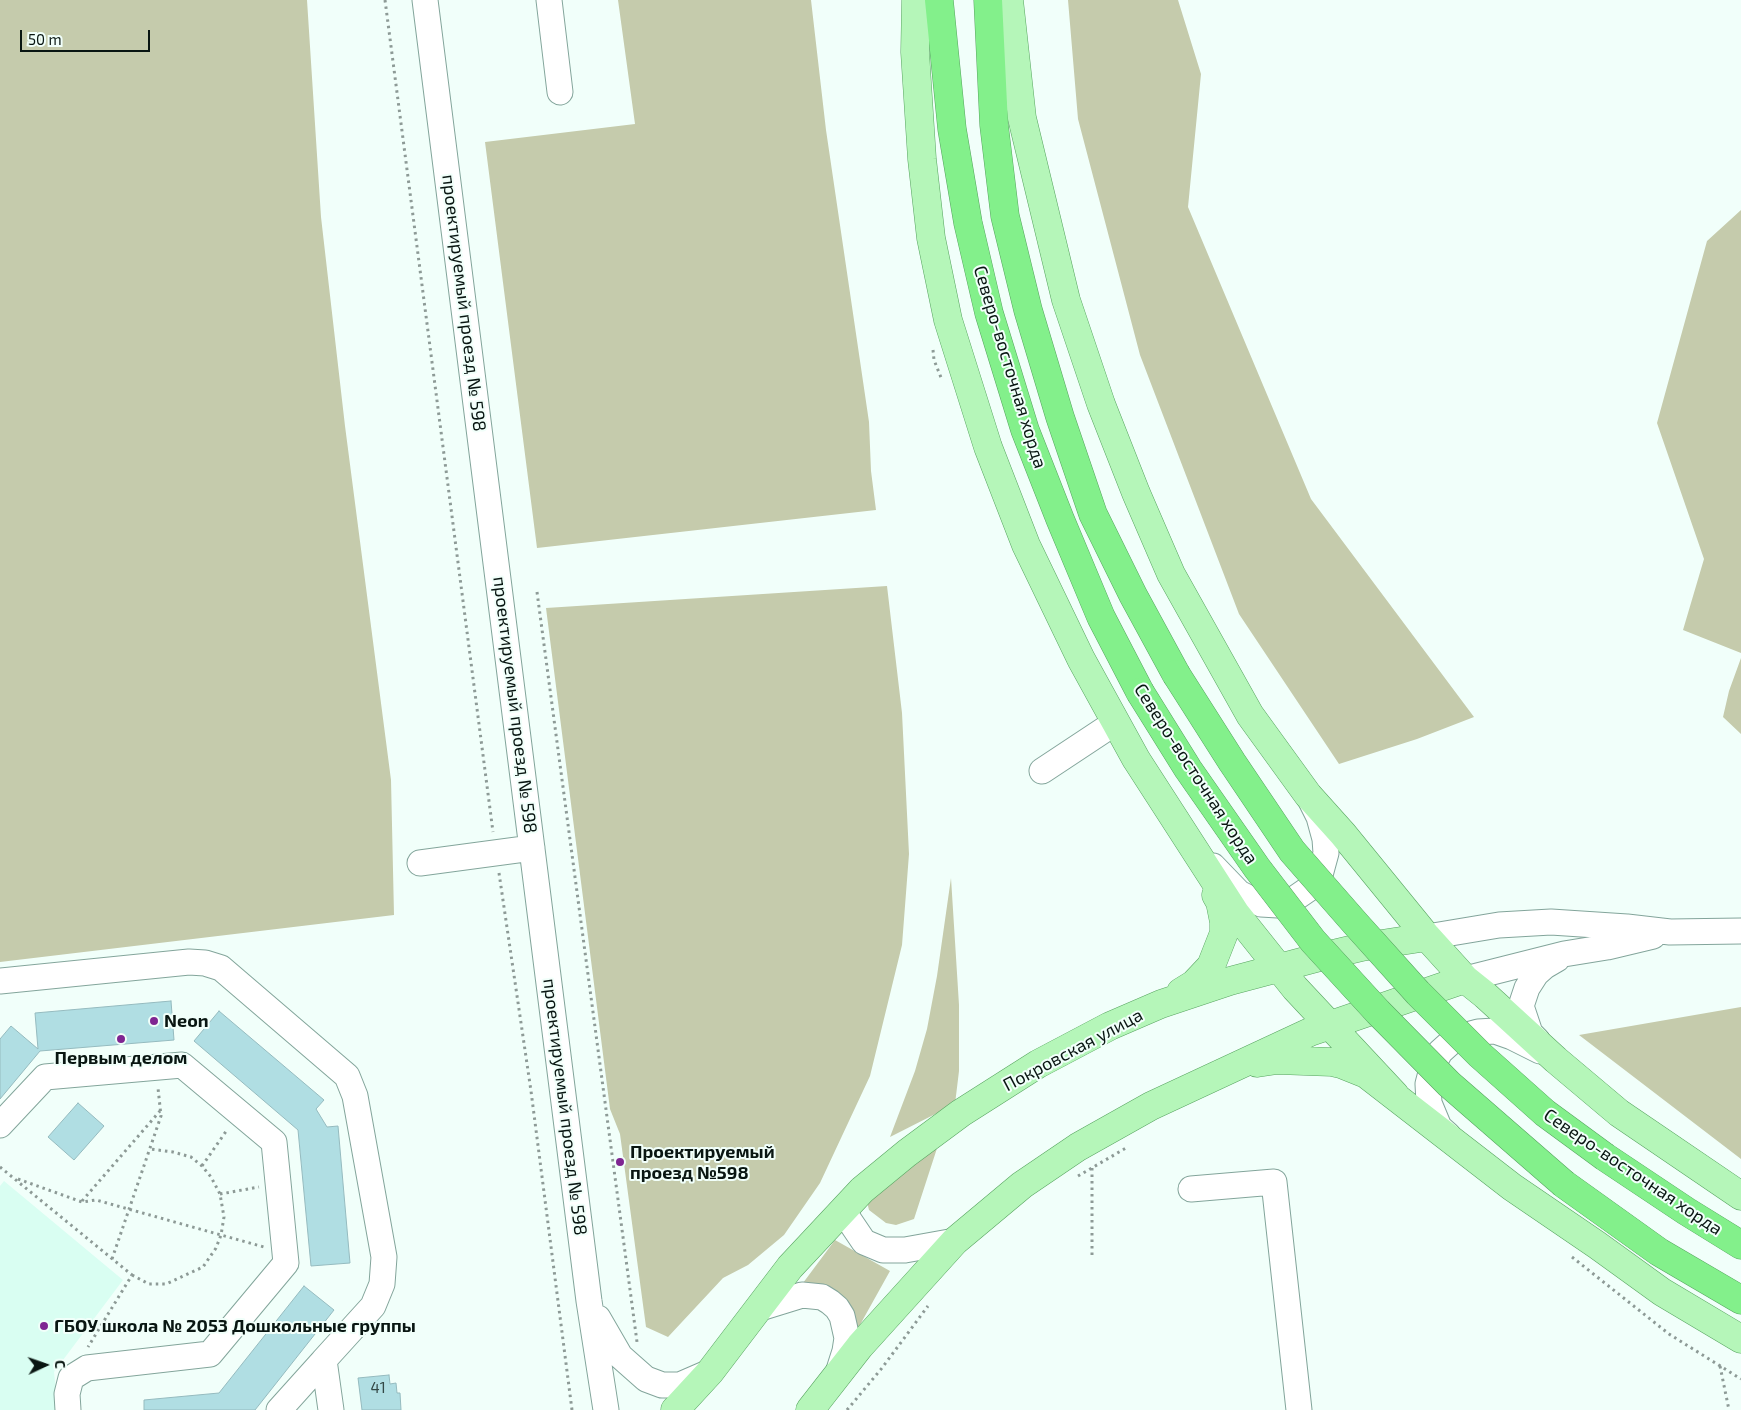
<!DOCTYPE html>
<meta charset="utf-8">
<style>
body{margin:0}
#map{position:relative;width:1741px;height:1410px;overflow:hidden;background:#f1fffa;font-family:"Exo 2",sans-serif}
canvas{display:block}
.north{position:absolute;left:20px;top:1340px;width:50px;height:50px;-webkit-text-stroke:4px #f1fffa;paint-order:stroke;rotate:87deg;font-size:14px;font-weight:700;line-height:20px;text-align:center;color:#091612}
.north::after{content:'';display:block;margin:auto;width:18px;height:22px;background:#091612;clip-path:polygon(50% 0,100% 100%,50% 72%,0 100%)}
.scale{position:absolute;left:20px;top:30px;width:130px;height:22px;box-sizing:border-box;border:2px solid #091612;border-top:0;padding-left:6px;font-size:15px;line-height:18px;white-space:nowrap;color:#091612;-webkit-text-stroke:4px #f1fffa;paint-order:stroke}
</style>
<div id="map">
<canvas width="1741" height="1410"></canvas>
<div class="north">С</div>
<div class="scale">50 m</div>
</div>
<script>
const ctx = document.querySelector('canvas').getContext('2d');
ctx.lineJoin = 'round';
function paint(path, color) {
  ctx.fillStyle = color;
  ctx.fill(path, 'evenodd');
}
function poly(rows) {
  const path = new Path2D();
  for (const r of rows) {
    path.moveTo(r[0], r[1]);
    for (let i = 2; i < r.length; i += 2) path.lineTo(r[i], r[i + 1]);
  }
  return path;
}
function trace(path, color, width, dash) {
  ctx.strokeStyle = color;
  ctx.lineWidth = width;
  ctx.lineCap = dash ? 'butt' : 'round';
  ctx.setLineDash(dash || []);
  ctx.stroke(path);
}
function write(font, color, halo, rows, align = 'center') {
  ctx.font = font + ' "Exo 2",sans-serif';
  ctx.lineWidth = 4;
  ctx.setLineDash([]);
  ctx.textBaseline = 'middle';
  ctx.strokeStyle = halo;
  ctx.fillStyle = color;
  for (const [text, x, y, turn = 0] of rows) {
    ctx.save();
    ctx.translate(x, y);
    ctx.rotate((+turn || 0) * Math.PI / 180);
    ctx.textAlign = isNaN(turn) ? turn : align;
    if (halo) ctx.strokeText(text, 0, 0);
    ctx.fillText(text, 0, 0);
    ctx.restore();
  }
}
paint(poly([
 [4,1181,123,1280,54,1372,58,1410,0,1410,0,1186]
]), '#d9fef2');
paint(poly([
 [0,0,307,0,321,217,345,426,391,780,394,915,0,962],
 [618,0,811,0,826,130,869,422,871,471,876,510,537,548,485,142,635,124],
 [1068,0,1178,0,1201,74,1188,207,1311,499,1474,717,1417,739,1339,764,1239,614,1140,355,1078,119],
 [1741,210,1741,653,1683,630,1704,559,1657,423,1707,241],
 [887,586,902,713,909,854,902,945,870,1076,820,1183,784,1235,748,1265,723,1278,668,1337,646,1327,620,1134,610,1109,546,608],
 [1741,658,1741,734,1723,717,1729,691],
 [951,878,959,1005,959,1071,955,1104,890,1137,915,1071,927,1029,937,976],
 [1741,1007,1741,1159,1579,1035],
 [941,1136,914,1219,896,1225,886,1223,869,1210,865,1194],
 [835,1240,890,1271,856,1332,800,1287]
]), '#c5cbac');
const building = poly([
 [171,1001,174,1040,40,1051,0,1099,0,1039,11,1026,38,1049,35,1013,171,1001],
 [219,1011,324,1100,316,1109,327,1127,338,1126,350,1263,311,1266,298,1130,194,1041,219,1011],
 [78,1103,104,1126,74,1160,48,1137,78,1103],
 [304,1286,334,1310,255,1410,144,1410,144,1400,219,1393,304,1286],
 [389,1375,390,1384,396,1383,397,1393,400,1393,401,1410,362,1410,358,1378,389,1375]
]);
paint(building, '#b0dee3');
trace(building, '#95bbbf', 1);
const minor = poly([
 [425,0,589,1301,606,1410],
 [549,0,560,92],
 [1042,771,1116,722],
 [420,863,532,848],
 [1213,866,1239,893,1261,904,1278,905,1294,899,1310,888,1320,875,1326,853,1325,839,1319,817,1311,801],
 [1427,937,1499,925,1551,922,1627,927,1670,932,1741,931],
 [1465,979,1564,954,1607,947,1653,936],
 [0,981,189,962,205,963,221,968,347,1076,355,1096,384,1257,382,1284,373,1306,324,1360,331,1410],
 [1537,1040,1530,1033,1521,1006,1527,988,1536,974,1545,966,1557,959],
 [0,1125,45,1077,182,1065,274,1142,286,1263,210,1354,87,1368,71,1378,67,1394,68,1410],
 [1448,1135,1439,1127,1429,1103,1428,1084,1433,1065,1440,1052,1450,1043,1463,1036,1478,1032,1495,1031,1512,1037,1540,1051],
 [1191,1189,1274,1182,1299,1410],
 [843,1211,864,1242,883,1250,905,1250,955,1241],
 [760,1308,802,1295,822,1297,830,1302,837,1308,842,1316,847,1338,845,1351,838,1373],
 [598,1318,620,1356,646,1379,662,1385,680,1385,710,1372],
 [279,1410,324,1360]
]);
const major = poly([
 [916,0,915,52,922,159,931,238,948,320,988,447,1026,545,1081,659,1136,759,1236,914,1295,988,1395,1095],
 [1009,0,1022,118,1066,300,1101,404,1136,493,1171,574,1250,715,1308,795,1343,834,1427,937,1465,979,1485,995,1556,1060,1619,1113,1741,1196],
 [1181,992,1194,984,1211,966,1224,933,1224,922,1220,902,1216,895],
 [1257,1063,1277,1060,1332,1062,1341,1064,1366,1074,1512,1187,1597,1245,1662,1292,1741,1339],
 [675,1410,710,1372,790,1267,862,1190,907,1153,961,1113,1038,1064,1110,1026,1161,1004,1230,981,1320,957,1362,947,1427,937],
 [810,1410,860,1346,955,1241,1022,1185,1078,1147,1151,1106,1310,1032,1465,979]
]);
const highway = poly([
 [939,0,952,129,968,223,989,313,1025,430,1060,519,1101,617,1140,692],
 [988,0,994,125,1005,216,1028,310,1060,417,1093,514,1133,595,1176,674],
 [1605,1157,1686,1211,1741,1245],
 [1564,1184,1659,1252,1741,1300]
]);
trace(minor, '#83a59b', 27);
trace(major, '#58a461', 29);
trace(highway, '#58a461', 29);
trace(poly([
 [385,0,493,832],
 [933,350,934,360,942,380],
 [537,592,637,1342],
 [499,873,531,1091,572,1410],
 [202,1166,227,1130],
 [0,1167,132,1275,88,1347],
 [1078,1176,1126,1148],
 [18,1179,82,1202,96,1200,264,1247],
 [220,1194,259,1187],
 [82,1201,160,1111],
 [1092,1255,1092,1168],
 [1572,1257,1669,1334,1741,1379],
 [112,1259,161,1116,158,1088],
 [132,1275,149,1284,166,1284,203,1267,216,1248,221,1235,224,1217,220,1194,211,1177,202,1166,191,1157,173,1152,150,1149],
 [1720,1366,1729,1410],
 [847,1410,882,1368,928,1306]
]), '#8d9a96', 3, [2.5, 4]);
trace(minor, '#fff', 25);
trace(major, '#b5f6b9', 28);
trace(highway, '#83f08b', 28);
const highwayBridge = poly([
 [1176,674,1232,762,1292,851,1355,923,1418,993,1480,1055,1545,1113,1605,1157],
 [1140,692,1188,769,1257,868,1313,941,1378,1012,1449,1084,1564,1184]
]);
trace(highwayBridge, '#58a461', 29, []);
trace(highwayBridge, '#83f08b', 28);
for (const [x, y, r, color] of [
 [154,1021,5,"#7f2592"],
 [121,1039,5,"#7f2592"],
 [620,1162,5,"#7f2592"],
 [44,1326,5,"#7f2592"]
]) {
  const dot = new Path2D();
  dot.arc(x, y, r, 0, 2 * Math.PI);
  ctx.fillStyle = color;
  ctx.fill(dot);
  trace(dot, '#f1fffa', 2);
}
write('15px', '#334846', null, [
 ["41",378,1388]
]);
write('18px', '#091612', '#f1fffa', [
 ["проектируемый проезд № 598",464,303,83],
 ["Северо-восточная хорда",1010,367,73],
 ["проектируемый проезд № 598",515,705,83],
 ["Северо-восточная хорда",1196,774,57],
 ["Покровская улица",1073,1050,-28],
 ["проектируемый проезд № 598",565,1107,83],
 ["Северо-восточная хорда",1633,1172,34]
]);
write('bold 18px', '#091612', '#f1fffa', [
 ["Neon",164,1021],
 ["Первым делом",121,1058,"center"],
 ["Проектируемый",630,1152],
 ["проезд №598",630,1173],
 ["ГБОУ школа № 2053 Дошкольные группы",54,1326]
], 'left');
</script>
